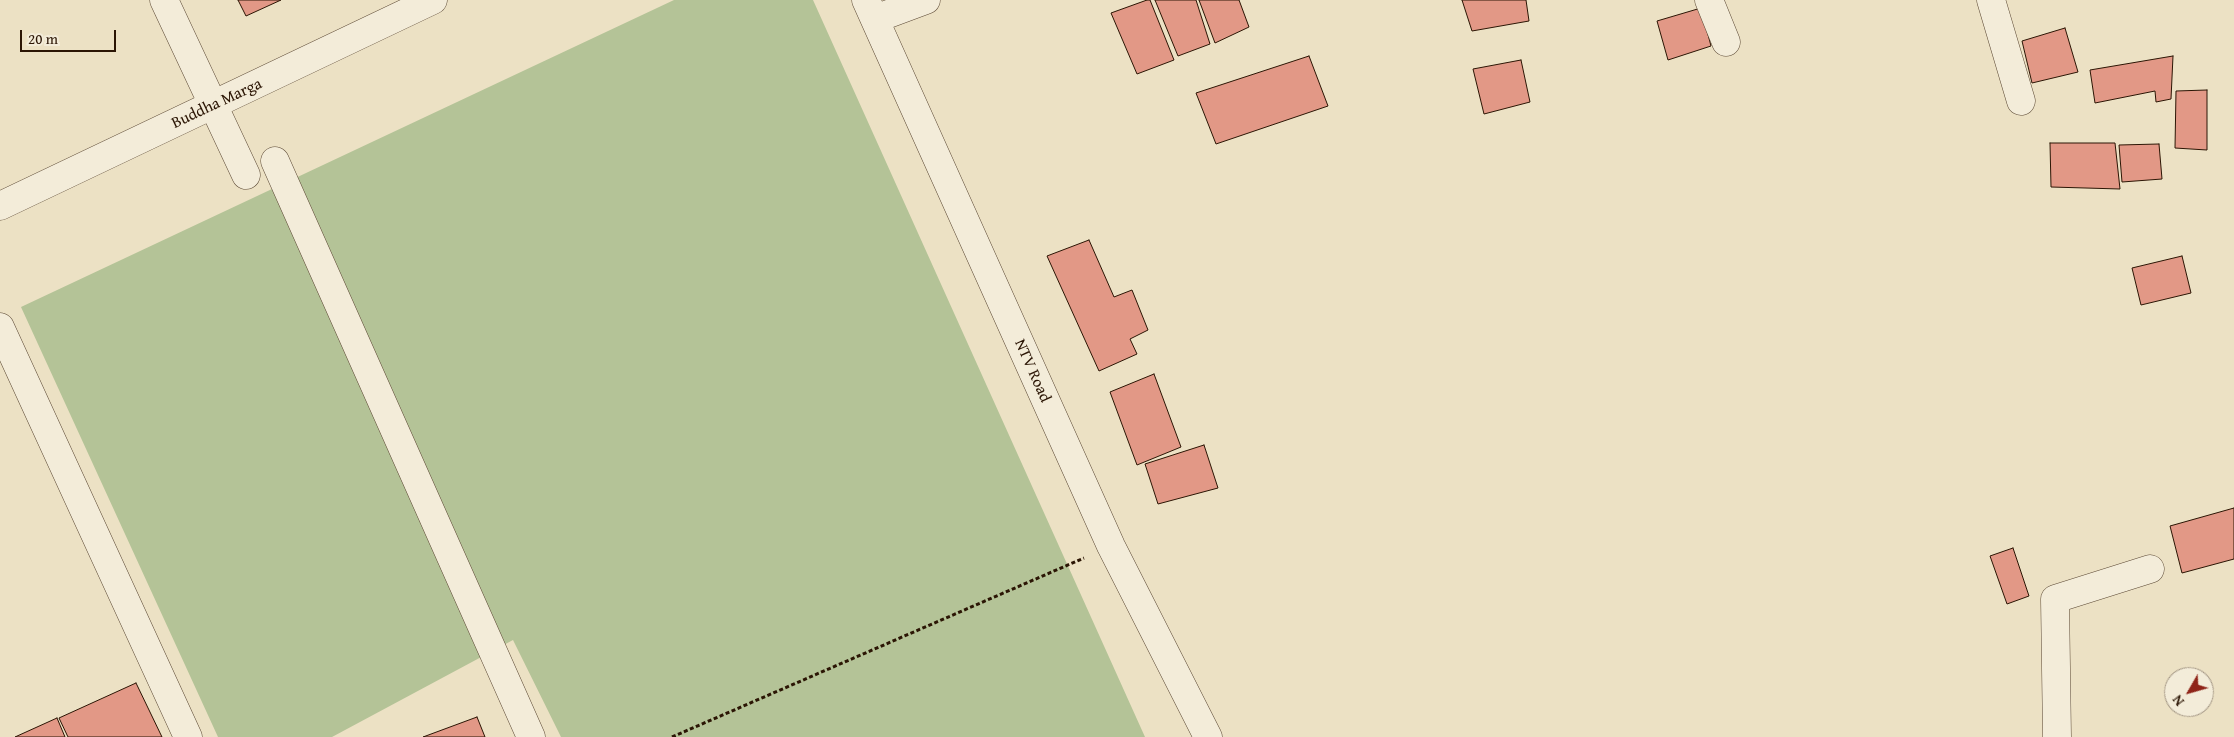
<!DOCTYPE html>
<style>
body{margin:0}
#map{position:relative;width:2234px;height:737px;overflow:hidden;background:#ece1c4;font-family:"Gentium Book Plus",serif}
canvas{display:block}
.north{position:absolute;left:2164px;top:667px;width:50px;height:50px;box-sizing:border-box;background:#f3ecd9;border:1px solid #a39684;border-radius:50%;rotate:232deg;font-size:14px;font-weight:700;line-height:20px;text-align:center;color:#2b1504}
.north::after{content:'';display:block;margin:auto;width:18px;height:22px;background:#8f2418;clip-path:polygon(50% 0,100% 100%,50% 72%,0 100%)}
.scale{position:absolute;left:20px;top:30px;width:96px;height:22px;box-sizing:border-box;border:2px solid #2b1504;border-top:0;padding-left:6px;font-size:15px;line-height:18px;white-space:nowrap;color:#2b1504;-webkit-text-stroke:4px #f3ecd9;paint-order:stroke}
</style>
<div id="map">
<canvas width="2234" height="737"></canvas>
<div class="north">N</div>
<div class="scale">20 m</div>
</div>
<script>
const ctx = document.querySelector('canvas').getContext('2d');
ctx.lineJoin = 'round';
function paint(path, color) {
  ctx.fillStyle = color;
  ctx.fill(path, 'evenodd');
}
function poly(rows) {
  const path = new Path2D();
  for (const r of rows) {
    path.moveTo(r[0], r[1]);
    for (let i = 2; i < r.length; i += 2) path.lineTo(r[i], r[i + 1]);
  }
  return path;
}
function trace(path, color, width, dash) {
  ctx.strokeStyle = color;
  ctx.lineWidth = width;
  ctx.lineCap = dash ? 'butt' : 'round';
  ctx.setLineDash(dash || []);
  ctx.stroke(path);
}
function write(font, color, halo, rows, align = 'center') {
  ctx.font = font + ' "Gentium Book Plus",serif';
  ctx.lineWidth = 4;
  ctx.setLineDash([]);
  ctx.textBaseline = 'middle';
  ctx.strokeStyle = halo;
  ctx.fillStyle = color;
  for (const [text, x, y, turn = 0] of rows) {
    ctx.save();
    ctx.translate(x, y);
    ctx.rotate((+turn || 0) * Math.PI / 180);
    ctx.textAlign = isNaN(turn) ? turn : align;
    if (halo) ctx.strokeText(text, 0, 0);
    ctx.fillText(text, 0, 0);
    ctx.restore();
  }
}
paint(poly([
 [674,0,813,0,1145,737,561,737,513,640,332,737,218,737,21,307]
]), '#b4c397');
const building = poly([
 [238,0,281,0,246,16,238,0],
 [1147,0,1150,0,1174,60,1137,74,1111,13,1147,0],
 [1155,0,1196,0,1210,44,1178,56,1155,0],
 [1199,0,1239,0,1249,27,1215,43,1199,0],
 [1462,0,1526,0,1529,21,1472,31,1462,0],
 [1701,8,1711,46,1668,60,1657,21,1701,8],
 [2065,28,2078,72,2032,83,2022,41,2065,28],
 [1309,56,1328,106,1216,144,1196,93,1309,56],
 [2173,56,2171,99,2156,102,2155,91,2095,103,2090,70,2173,56],
 [1521,60,1530,102,1484,114,1473,69,1521,60],
 [2207,90,2207,150,2175,148,2176,91,2207,90],
 [2050,143,2115,143,2120,189,2051,187,2050,143],
 [2159,144,2162,179,2122,182,2119,145,2159,144],
 [1089,240,1114,297,1132,290,1148,330,1130,339,1137,354,1099,371,1047,256,1089,240],
 [2182,256,2191,293,2141,305,2132,268,2182,256],
 [1154,374,1181,447,1137,465,1110,392,1154,374],
 [1204,445,1218,488,1158,504,1145,464,1204,445],
 [2234,508,2234,559,2182,573,2170,526,2234,508],
 [2013,548,2029,596,2007,604,1990,556,2013,548],
 [136,683,162,737,68,737,59,718,136,683],
 [477,717,485,737,423,737,477,717],
 [57,718,65,737,15,737,57,718]
]);
paint(building, '#e29886');
trace(building, '#2b1504', 1);
const minor = poly([
 [164,0,246,175],
 [866,0,1111,546,1208,737],
 [1709,0,1726,42],
 [1991,0,2021,101],
 [875,19,926,0],
 [275,161,531,737],
 [0,206,433,0],
 [0,327,188,737],
 [2057,737,2055,599,2150,569]
]);
trace(minor, '#5b4834', 29);
trace(poly([
 [672,737,1084,558]
]), '#2b1504', 3, [4, 2.5]);
trace(minor, '#f3ecd9', 28);
write('16px', '#2b1504', '#f3ecd9', [
 ["Buddha Marga",217,104,-25],
 ["NTV Road",1032,371,66]
]);
</script>
